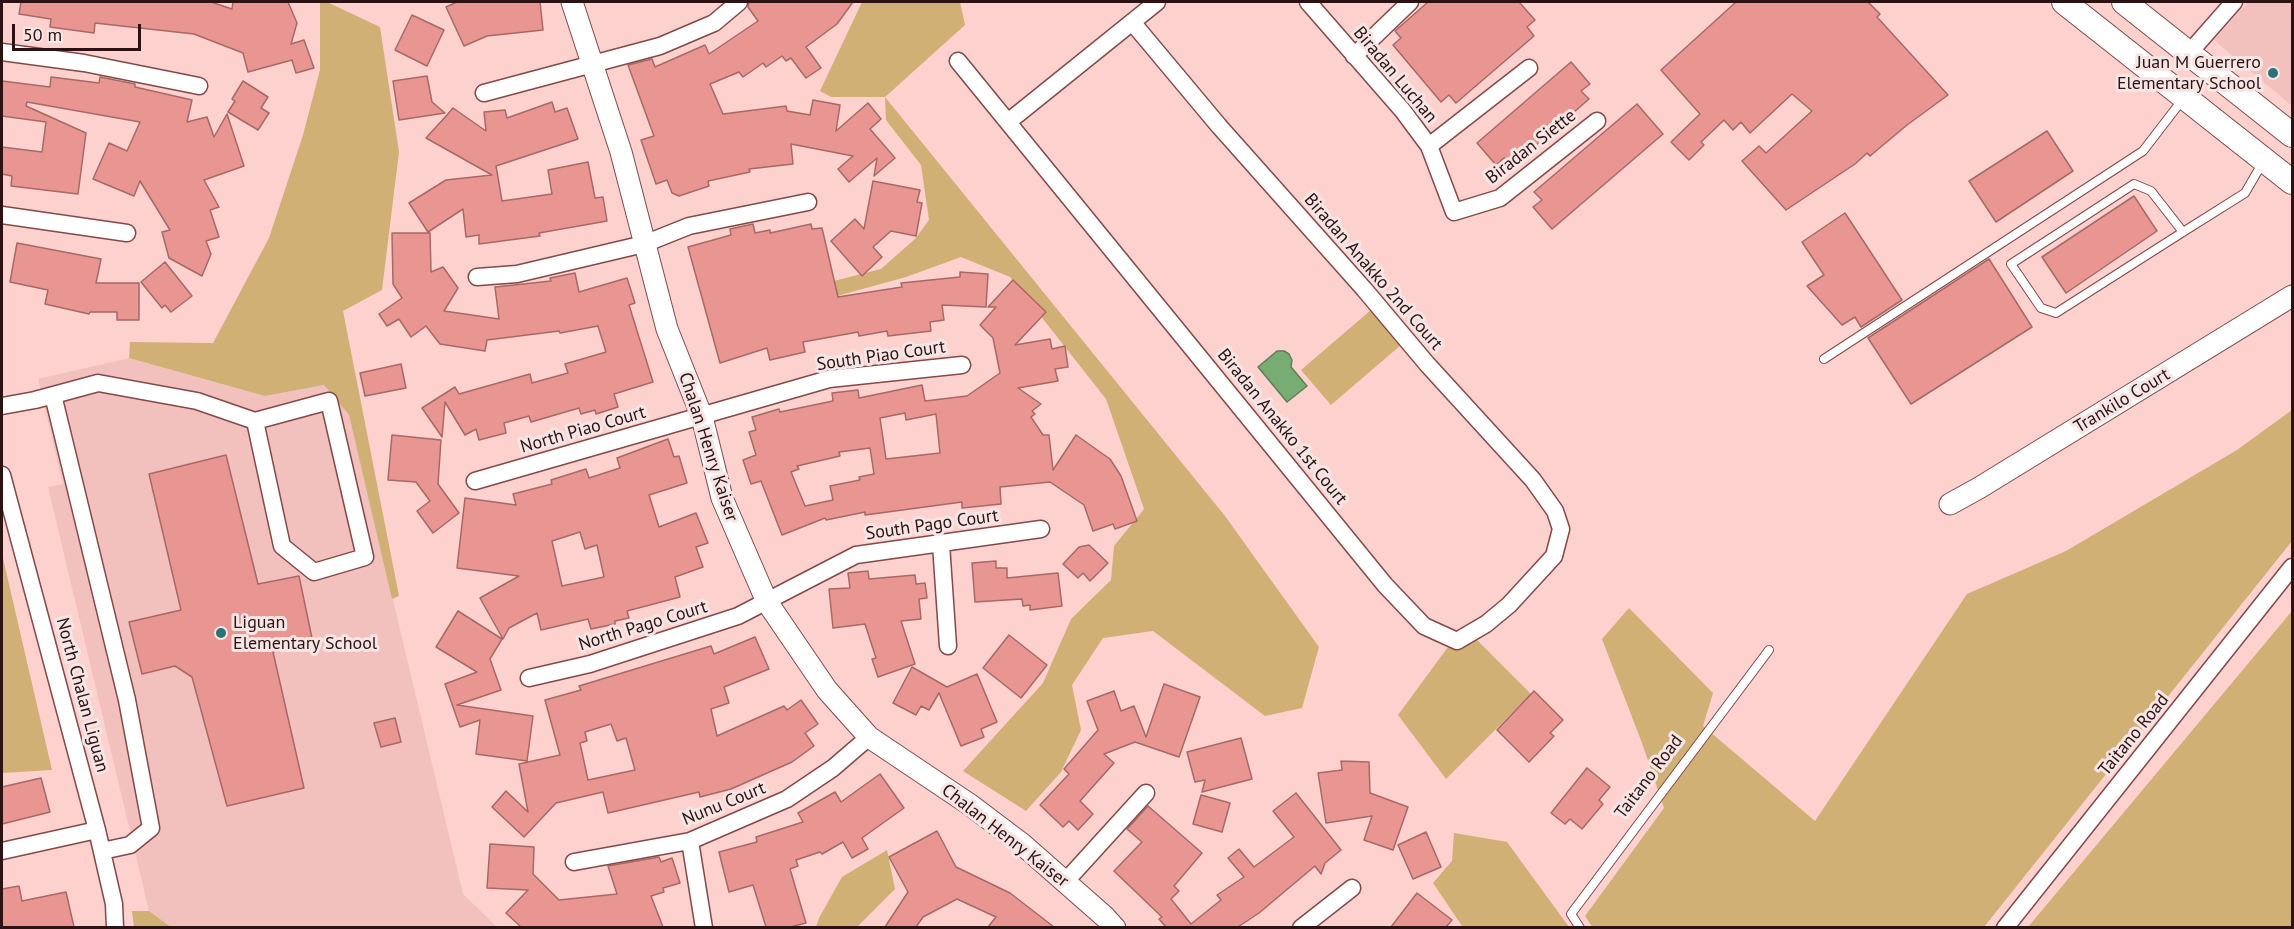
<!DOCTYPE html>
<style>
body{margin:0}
#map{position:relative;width:2294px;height:929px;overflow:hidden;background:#fdd1ce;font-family:"PT Sans",sans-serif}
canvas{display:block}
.frame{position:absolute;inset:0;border:3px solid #2c1212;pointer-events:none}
.scale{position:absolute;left:12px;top:24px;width:129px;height:27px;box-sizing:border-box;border:3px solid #2c1212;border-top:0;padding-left:8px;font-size:18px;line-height:21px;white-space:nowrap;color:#2c1212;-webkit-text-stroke:4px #f5e6e5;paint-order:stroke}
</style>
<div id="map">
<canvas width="2294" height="929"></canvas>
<div class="frame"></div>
<div class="scale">50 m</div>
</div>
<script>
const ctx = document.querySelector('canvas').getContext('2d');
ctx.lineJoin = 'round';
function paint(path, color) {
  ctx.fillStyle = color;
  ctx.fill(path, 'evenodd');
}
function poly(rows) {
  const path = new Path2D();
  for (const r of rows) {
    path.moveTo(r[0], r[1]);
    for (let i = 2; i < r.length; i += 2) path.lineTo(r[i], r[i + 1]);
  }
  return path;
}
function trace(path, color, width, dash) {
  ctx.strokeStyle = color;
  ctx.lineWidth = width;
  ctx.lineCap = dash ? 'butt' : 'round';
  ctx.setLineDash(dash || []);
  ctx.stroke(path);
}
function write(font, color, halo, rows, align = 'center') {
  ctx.font = font + ' "PT Sans",sans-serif';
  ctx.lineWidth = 6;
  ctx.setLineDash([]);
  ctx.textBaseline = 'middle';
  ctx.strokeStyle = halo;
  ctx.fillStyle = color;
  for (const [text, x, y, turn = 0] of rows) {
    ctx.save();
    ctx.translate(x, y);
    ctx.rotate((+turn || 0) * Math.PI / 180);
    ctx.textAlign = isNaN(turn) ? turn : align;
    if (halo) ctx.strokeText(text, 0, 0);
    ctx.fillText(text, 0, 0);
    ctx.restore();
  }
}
paint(poly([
 [2248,2,2292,2,2292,106,2214,40],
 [129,358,265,396,324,385,349,415,463,894,497,927,171,927,149,911,48,487,63,484,38,379]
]), '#f2c1be');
paint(poly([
 [320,2,327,2,380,27,399,152,382,290,343,311,399,596,392,599,349,415,324,385,265,396,129,358,130,342,213,343,269,238,303,135,320,70],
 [862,2,960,2,965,25,885,97,1225,516,1319,647,1302,708,1265,716,1153,631,1103,638,1072,685,1081,730,1061,772,1026,811,963,771,1043,683,1071,619,1111,580,1114,546,1144,509,1106,399,1010,277,961,257,906,277,826,299,806,288,881,269,915,239,929,220,921,165,886,120,885,97,831,97,820,91],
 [1371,310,1401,345,1331,405,1301,370],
 [2292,410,2292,541,1984,927,1593,928,1585,916,1664,808,1642,743,1602,639,1629,608,1713,693,1703,726,1815,821,1967,594,2066,551,2237,450],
 [2,554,52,770,2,773],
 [2292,611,2292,927,2028,927],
 [1475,638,1531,694,1446,779,1398,715,1448,647],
 [1454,833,1507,842,1569,927,1462,926,1433,883,1452,861],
 [887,850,895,889,857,927,816,927,819,918,842,877],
 [132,911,149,911,171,927,134,927]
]), '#d0b074');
const water = poly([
 [1277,351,1284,351,1289,354,1292,360,1291,367,1307,386,1287,402,1258,367,1277,351]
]);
paint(water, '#77ac72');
trace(water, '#607e55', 1.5);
const building = poly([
 [21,2,211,2,232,9,233,2,288,2,297,23,291,44,304,40,314,68,296,73,292,60,248,72,243,53,194,34,95,23,94,33,50,27,51,19,19,14,21,2],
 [457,2,540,2,543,30,487,36,464,46,446,7,457,2],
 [749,2,853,2,837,24,806,47,821,68,806,78,791,58,786,61,782,56,766,67,763,63,743,77,739,72,710,84,723,114,786,106,787,111,810,115,813,100,840,105,836,131,868,103,881,119,870,129,895,158,874,176,877,158,849,182,838,169,853,156,791,144,793,164,749,169,750,172,708,181,709,186,679,196,672,193,667,180,656,184,641,140,654,136,628,65,652,59,655,67,705,45,709,54,758,21,748,7,749,2],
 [1428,2,1519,2,1535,20,1527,27,1534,36,1456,103,1449,95,1441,102,1393,45,1401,38,1395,31,1428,2],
 [1736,2,1868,2,1880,14,1877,17,1948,95,1907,125,1870,156,1867,153,1855,164,1786,210,1742,161,1759,146,1766,153,1812,111,1792,94,1750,133,1741,122,1733,130,1724,120,1701,142,1704,145,1689,160,1671,142,1700,114,1661,70,1736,2],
 [412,15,444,30,427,66,395,50,412,15],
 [1571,62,1590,84,1581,91,1589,99,1511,167,1504,158,1496,165,1477,143,1571,62],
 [427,76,432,102,445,113,399,120,393,81,427,76],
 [51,77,99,83,100,77,135,84,135,87,192,100,187,122,207,117,214,137,227,114,244,166,204,180,219,207,210,210,219,237,206,241,211,254,202,276,169,258,162,232,170,230,140,181,134,196,93,179,109,143,127,151,140,122,27,102,26,106,86,133,78,194,11,186,12,176,2,174,2,147,42,152,46,122,2,116,2,81,50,87,51,77],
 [243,81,268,97,261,108,269,113,258,130,228,112,235,101,232,99,243,81],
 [552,102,555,112,567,108,578,139,496,166,502,201,552,194,548,170,588,162,595,198,603,197,607,221,539,233,540,236,479,244,479,235,466,237,463,209,428,232,409,203,446,180,492,175,426,138,447,115,453,108,486,131,484,112,505,110,507,118,552,102],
 [1637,104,1663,134,1552,229,1533,207,1542,200,1534,192,1637,104],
 [2047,131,2073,171,1996,222,1969,181,2047,131],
 [873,181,920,190,917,202,922,203,916,236,891,231,873,247,882,257,862,276,831,241,855,219,864,229,873,181],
 [2134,196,2157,231,2066,293,2042,257,2134,196],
 [1845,213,1902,300,1861,327,1855,317,1842,325,1807,286,1824,275,1802,242,1845,213],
 [753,224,755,233,770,230,770,233,811,224,812,229,822,228,838,297,902,287,901,283,960,277,960,272,988,274,986,307,942,305,944,320,930,322,931,331,888,336,887,331,859,336,858,332,803,342,805,352,770,360,767,348,720,363,688,247,731,235,730,229,753,224],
 [392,233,430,233,431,272,443,267,458,288,444,311,499,319,495,287,551,281,550,278,575,273,579,292,627,278,635,303,629,305,653,382,614,394,618,407,596,414,595,410,581,414,579,408,531,422,529,416,504,423,506,433,479,440,476,429,465,435,445,402,442,437,422,408,455,387,459,394,530,374,532,383,568,373,565,364,606,352,598,326,560,333,559,331,487,340,485,351,440,344,426,326,411,337,399,319,387,326,379,314,402,298,393,284,392,233],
 [17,243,101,259,96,283,139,283,139,320,117,320,117,312,90,312,89,314,45,304,48,290,10,282,17,243],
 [1989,259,2032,327,1911,404,1868,338,1989,259],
 [165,262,192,296,171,312,165,305,162,308,141,282,165,262],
 [1013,280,1046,312,1015,345,1050,339,1052,349,1065,346,1068,367,1055,369,1058,381,1018,388,1041,404,1032,411,1035,414,1031,417,1043,435,1049,435,1053,470,1076,435,1110,459,1121,476,1137,521,1115,529,1113,524,1093,531,1084,505,1050,482,1000,487,1001,504,962,508,962,502,865,515,865,512,826,520,825,518,782,535,761,481,751,484,743,460,756,455,749,432,756,430,752,417,779,409,780,412,833,401,832,393,858,390,859,398,922,385,925,401,967,396,1000,373,993,338,980,325,996,307,988,307,1013,280],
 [905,413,906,420,936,414,940,453,886,459,880,418,905,413],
 [870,448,874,474,859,477,860,480,830,486,833,500,805,506,791,472,799,469,797,466,840,456,839,452,870,448],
 [401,364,406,388,365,396,360,373,401,364],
 [392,435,441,440,438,484,459,513,433,533,417,511,430,501,416,482,388,480,392,435],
 [668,439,674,457,679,456,687,483,649,495,659,527,696,513,708,543,696,547,703,567,675,577,680,597,627,611,629,618,615,621,615,624,591,629,588,619,541,630,537,613,509,628,503,639,480,598,519,576,457,568,465,498,516,505,513,494,552,484,551,480,586,469,589,478,620,468,617,458,668,439],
 [580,532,585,549,597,545,604,577,562,586,552,541,580,532],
 [226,455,258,584,299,576,313,643,273,652,304,788,227,806,192,677,175,666,142,674,129,622,181,610,149,474,226,455],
 [1089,545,1108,563,1090,581,1083,573,1078,578,1063,564,1079,547,1089,545],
 [996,561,996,568,1007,568,1007,578,1058,573,1062,606,1030,610,1030,605,1023,606,1022,599,975,602,972,563,996,561],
 [868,571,869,579,915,575,916,584,925,583,927,598,919,599,921,619,901,621,915,664,878,677,872,659,876,658,865,624,833,628,829,589,850,588,848,573,868,571],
 [458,611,502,639,490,659,501,690,457,705,533,716,527,761,476,754,480,720,460,727,445,684,477,672,436,647,458,611],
 [1009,635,1047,665,1021,698,983,668,1009,635],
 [755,637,769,669,724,687,729,703,711,709,717,736,784,706,787,710,801,700,818,724,805,733,814,746,792,762,731,789,700,797,699,792,608,813,603,792,556,803,524,837,492,807,506,791,528,812,519,764,560,755,545,700,581,690,579,686,711,646,714,654,755,637],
 [611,724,617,741,626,738,635,770,588,780,580,743,587,741,585,732,611,724],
 [912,667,947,687,977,674,997,722,981,729,984,737,961,746,939,693,929,710,921,706,916,715,893,703,912,667],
 [1164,684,1200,697,1179,757,1135,742,1104,754,1114,763,1080,801,1093,814,1078,830,1069,821,1063,827,1040,805,1069,774,1064,769,1098,730,1087,701,1114,691,1121,711,1134,706,1146,737,1164,684],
 [1534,691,1563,720,1550,733,1554,736,1529,762,1497,730,1534,691],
 [395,718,401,742,381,747,374,723,395,718],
 [1241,738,1252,779,1202,792,1205,780,1195,782,1187,752,1241,738],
 [1341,761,1369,762,1370,793,1408,807,1393,850,1364,840,1372,816,1326,823,1318,773,1342,770,1341,761],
 [1587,768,1610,787,1599,800,1603,804,1582,829,1570,819,1565,824,1551,813,1587,768],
 [880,774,904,808,862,838,868,849,852,858,843,842,822,854,820,852,796,860,798,866,790,869,806,923,790,927,766,927,753,885,729,892,719,852,757,842,756,837,803,822,798,813,835,792,841,802,880,774],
 [41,778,50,812,2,824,2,787,41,778],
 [1296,793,1341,850,1325,863,1321,874,1315,866,1259,913,1238,927,1166,927,1159,919,1162,917,1114,871,1142,842,1127,829,1148,806,1202,853,1174,886,1179,891,1171,899,1191,924,1221,900,1217,895,1244,877,1228,858,1239,849,1254,867,1294,837,1273,811,1296,793],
 [1201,795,1230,803,1222,832,1193,824,1201,795],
 [937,831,956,867,1010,893,1054,927,988,927,996,917,957,899,923,917,916,927,885,927,908,892,889,857,937,831],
 [1426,832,1441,867,1413,879,1398,845,1426,832],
 [490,844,534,847,533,874,559,900,617,894,608,866,659,857,661,862,672,858,680,883,663,888,664,892,651,896,663,927,521,927,506,913,528,890,487,888,490,844],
 [19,886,22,901,66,892,74,927,2,927,2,889,19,886],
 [1417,893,1452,920,1446,927,1391,927,1417,893]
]);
paint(building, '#e99692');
trace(building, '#a86865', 1.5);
const service = poly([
 [2183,232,2151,191,2134,184,2011,264,2041,308,2056,313,2183,232,2245,193,2263,162],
 [1824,359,2143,151,2183,99],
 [1580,928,1571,914,1769,650]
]);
const minor = poly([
 [1308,2,1403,111,1429,146,1454,212,1500,198,1597,121],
 [2,52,84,63,199,86],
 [2189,53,2234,2],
 [1354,56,1410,2],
 [958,61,1385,585,1424,626,1457,641,1486,624,1509,605,1554,556,1561,529,1555,511,1533,480,1427,364,1364,289,1219,126,1132,22],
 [484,93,660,46,714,23,739,2],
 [1008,122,1157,2],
 [1429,146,1529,68],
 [2,215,127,233],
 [477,277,517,274,644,244,689,226,808,202],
 [53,395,127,700,151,828,130,845,102,851],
 [2,406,35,400,98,383,197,401,255,421,329,401,365,557,314,572,282,546,255,421],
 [2,475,97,830,114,904,115,928],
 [475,481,829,379,962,365],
 [941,544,948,646],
 [529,678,590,664,738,616,856,555,1041,529],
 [690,841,704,928],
 [2,851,97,830],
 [574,862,690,841,787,799,833,768,869,737],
 [1065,882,1146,793],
 [1301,928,1352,888],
 [2005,928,2292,567]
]);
const tertiary = poly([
 [572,2,621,152,667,329,702,417,722,498,767,602,827,690,869,737,969,804,1022,844,1105,917,1115,928],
 [1950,504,1979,488,2292,296]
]);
const secondary = poly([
 [2064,2,2292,182],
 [2124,2,2292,135]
]);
trace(service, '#854847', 10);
trace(minor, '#854847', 19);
trace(tertiary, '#854847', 23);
trace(secondary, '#854847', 26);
trace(service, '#fff', 8);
trace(minor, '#fff', 16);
trace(tertiary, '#fff', 21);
trace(secondary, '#fff', 24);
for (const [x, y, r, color] of [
 [2273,73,6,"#287278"],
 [221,633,6,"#287278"]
]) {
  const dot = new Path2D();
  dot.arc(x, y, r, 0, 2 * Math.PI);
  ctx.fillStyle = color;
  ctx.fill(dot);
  trace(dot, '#f5e6e5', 2);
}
write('18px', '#2c1212', '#f5e6e5', [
 ["Juan M Guerrero",2261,63],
 ["Elementary School",2261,84],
 ["Liguan",233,623,"left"],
 ["Elementary School",233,644,"left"]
], 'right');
write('18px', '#2c1212', '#f5e6e5', [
 ["Biradan Luchan",1395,75,50],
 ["Biradan Siette",1531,147,-38],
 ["Biradan Anakko 2nd Court",1373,272,49],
 ["South Piao Court",881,356,-8],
 ["Trankilo Court",2122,401,-31],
 ["Biradan Anakko 1st Court",1282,427,51],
 ["North Piao Court",583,430,-16],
 ["Chalan Henry Kaiser",708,447,72],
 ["South Pago Court",932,525,-8],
 ["North Pago Court",643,626,-17],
 ["North Chalan Liguan",82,695,75],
 ["Taitano Road",2134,735,-51],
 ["Taitano Road",1649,777,-53],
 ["Nunu Court",724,804,-22],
 ["Chalan Henry Kaiser",1005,836,38]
]);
</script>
